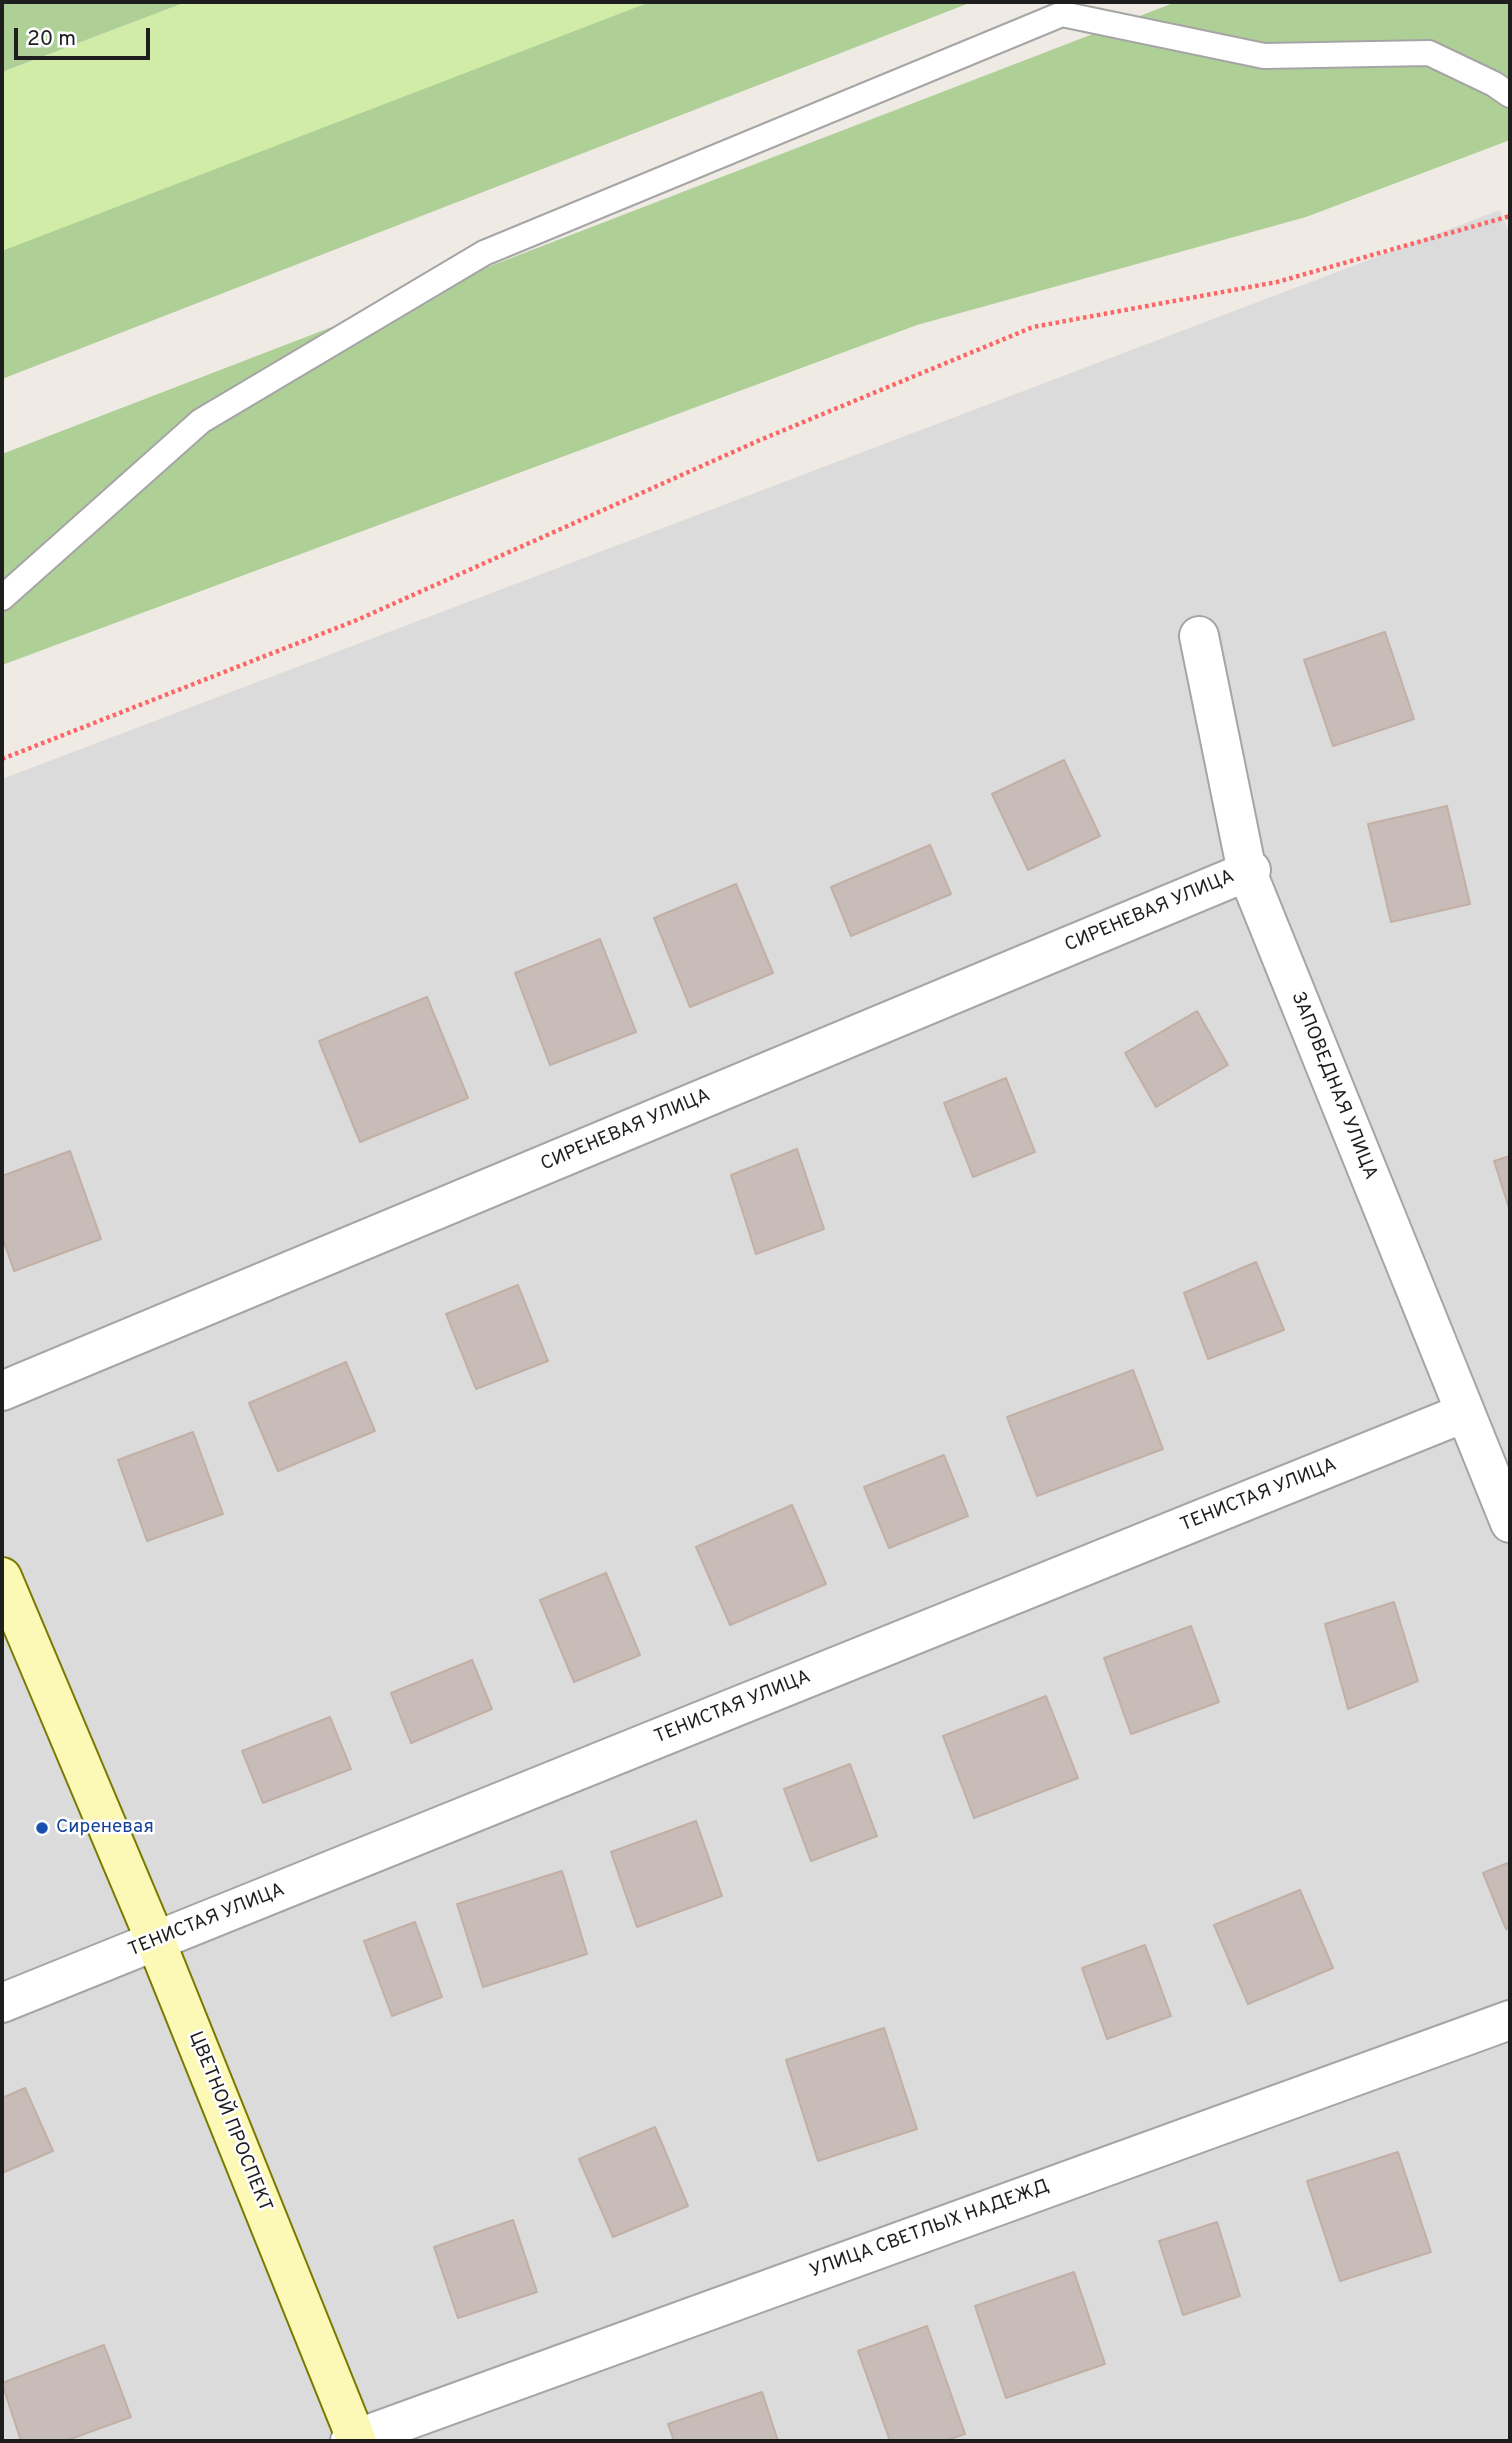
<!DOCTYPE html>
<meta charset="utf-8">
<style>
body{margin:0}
#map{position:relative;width:1512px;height:2443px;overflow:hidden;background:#efeae4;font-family:Overpass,sans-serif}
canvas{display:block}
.frame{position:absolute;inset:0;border:4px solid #1e1e1e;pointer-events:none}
.scale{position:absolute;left:14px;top:28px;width:136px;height:32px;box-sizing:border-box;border:4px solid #1e1e1e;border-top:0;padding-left:9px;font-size:21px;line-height:24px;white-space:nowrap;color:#1e1e1e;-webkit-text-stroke:5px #fff;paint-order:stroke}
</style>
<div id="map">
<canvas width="1512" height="2443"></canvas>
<div class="frame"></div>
<div class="scale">20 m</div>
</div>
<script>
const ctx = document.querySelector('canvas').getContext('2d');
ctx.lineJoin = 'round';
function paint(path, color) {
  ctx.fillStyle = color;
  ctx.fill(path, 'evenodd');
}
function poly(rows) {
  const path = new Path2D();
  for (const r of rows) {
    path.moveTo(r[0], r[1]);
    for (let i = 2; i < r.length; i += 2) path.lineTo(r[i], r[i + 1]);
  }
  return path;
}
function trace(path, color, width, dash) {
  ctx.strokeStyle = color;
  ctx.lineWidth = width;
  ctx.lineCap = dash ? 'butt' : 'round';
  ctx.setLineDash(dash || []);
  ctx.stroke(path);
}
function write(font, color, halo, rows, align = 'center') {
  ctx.font = font + ' Overpass,sans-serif';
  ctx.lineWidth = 5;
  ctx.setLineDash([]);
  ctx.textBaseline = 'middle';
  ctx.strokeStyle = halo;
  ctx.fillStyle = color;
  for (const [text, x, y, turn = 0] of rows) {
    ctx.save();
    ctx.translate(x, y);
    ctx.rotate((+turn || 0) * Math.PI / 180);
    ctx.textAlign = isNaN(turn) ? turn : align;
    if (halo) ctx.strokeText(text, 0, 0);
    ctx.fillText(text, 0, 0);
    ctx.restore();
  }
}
paint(poly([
 [1500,210,1510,234,1510,2441,2,2441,2,779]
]), '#dcdbdb');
paint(poly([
 [186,2,708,2,2,281,2,72]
]), '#d0eca7');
paint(poly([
 [2,2,186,2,2,72],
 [650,2,972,2,2,379,2,251],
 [1176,2,1510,2,1510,140,1306,217,917,325,2,665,2,454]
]), '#aed097');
const building = poly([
 [1385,632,1414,719,1333,746,1304,660,1385,632],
 [1064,760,1100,836,1028,870,992,794,1064,760],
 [1447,806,1470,904,1391,922,1368,824,1447,806],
 [930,845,951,894,851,936,831,887,930,845],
 [736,884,773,973,690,1007,654,918,736,884],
 [600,939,636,1032,550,1065,515,973,600,939],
 [427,997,468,1098,360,1142,319,1041,427,997],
 [1197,1011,1228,1065,1156,1107,1125,1053,1197,1011],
 [1006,1078,1035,1152,973,1177,944,1103,1006,1078],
 [797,1149,824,1229,756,1254,731,1175,797,1149],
 [70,1151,101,1239,14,1271,2,1236,2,1176,70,1151],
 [1510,1156,1510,1211,1494,1161,1510,1156],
 [1256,1262,1284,1330,1208,1359,1184,1293,1256,1262],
 [518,1285,548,1361,476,1389,446,1314,518,1285],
 [346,1362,375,1431,278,1471,249,1403,346,1362],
 [1133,1370,1163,1449,1037,1496,1007,1417,1133,1370],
 [193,1432,223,1514,147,1541,118,1460,193,1432],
 [944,1455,968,1516,889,1548,864,1487,944,1455],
 [792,1505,826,1584,730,1625,696,1547,792,1505],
 [606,1573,640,1655,574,1682,540,1600,606,1573],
 [1394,1602,1418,1681,1348,1709,1325,1624,1394,1602],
 [1191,1626,1219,1702,1131,1734,1104,1658,1191,1626],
 [472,1660,492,1709,411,1743,391,1693,472,1660],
 [1046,1696,1078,1778,974,1818,943,1736,1046,1696],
 [330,1717,351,1769,263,1803,242,1751,330,1717],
 [850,1764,877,1836,811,1861,784,1789,850,1764],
 [696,1821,722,1896,637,1927,611,1852,696,1821],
 [1510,1862,1510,1927,1506,1929,1483,1873,1510,1862],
 [562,1871,587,1954,483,1987,457,1904,562,1871],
 [1300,1890,1333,1968,1248,2004,1214,1925,1300,1890],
 [415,1922,442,1997,392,2016,364,1941,415,1922],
 [1145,1945,1171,2016,1107,2039,1082,1968,1145,1945],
 [884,2028,917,2129,818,2161,786,2060,884,2028],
 [25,2088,53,2151,2,2173,2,2098,25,2088],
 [655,2127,688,2206,613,2237,579,2159,655,2127],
 [1398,2152,1431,2252,1340,2281,1307,2181,1398,2152],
 [513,2220,537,2292,458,2318,434,2247,513,2220],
 [1217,2222,1240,2296,1183,2315,1159,2241,1217,2222],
 [1074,2272,1105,2364,1006,2398,975,2306,1074,2272],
 [927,2326,965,2434,944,2441,890,2441,858,2351,927,2326],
 [104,2345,131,2417,65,2441,21,2441,2,2383,104,2345],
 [762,2392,778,2441,674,2441,668,2424,762,2392]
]);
paint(building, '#c7bcb7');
trace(building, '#c2afa5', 2);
const lane = poly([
 [2,598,201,421,484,253,1062,14,1264,56,1429,53,1494,84,1510,95]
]);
const street = poly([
 [1199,636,1247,872,1510,1523],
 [2,1391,1251,870],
 [2,2003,1464,1413],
 [350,2441,1510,2020]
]);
const secondary = poly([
 [2,1577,156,1942,357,2441]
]);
trace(lane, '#a5a5a5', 28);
trace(street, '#a5a5a5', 42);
trace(secondary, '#797a01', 42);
trace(poly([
 [2,759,357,620,760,440,1033,327,1277,282,1510,216]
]), '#ff6565', 4.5, [3.5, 3.5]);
trace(lane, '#fff', 24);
trace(street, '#fff', 38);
trace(secondary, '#fcf8b5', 38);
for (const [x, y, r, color] of [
 [42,1828,7,"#1a4fb4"]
]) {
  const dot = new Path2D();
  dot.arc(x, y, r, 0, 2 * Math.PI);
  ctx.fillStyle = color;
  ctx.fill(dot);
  trace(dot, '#fff', 2.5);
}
write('19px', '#1e1e1e', '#fff', [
 ["СИРЕНЕВАЯ УЛИЦА",1150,912,-23],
 ["ЗАПОВЕДНАЯ УЛИЦА",1333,1086,68],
 ["СИРЕНЕВАЯ УЛИЦА",626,1131,-23],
 ["ТЕНИСТАЯ УЛИЦА",1259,1496,-22],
 ["ТЕНИСТАЯ УЛИЦА",733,1708,-22],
 ["ТЕНИСТАЯ УЛИЦА",207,1921,-22],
 ["ЦВЕТНОЙ ПРОСПЕКТ",229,2122,68],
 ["УЛИЦА СВЕТЛЫХ НАДЕЖД",930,2230,-20]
]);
write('19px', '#164399', '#fff', [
 ["Сиреневая",56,1828]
], 'left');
</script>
